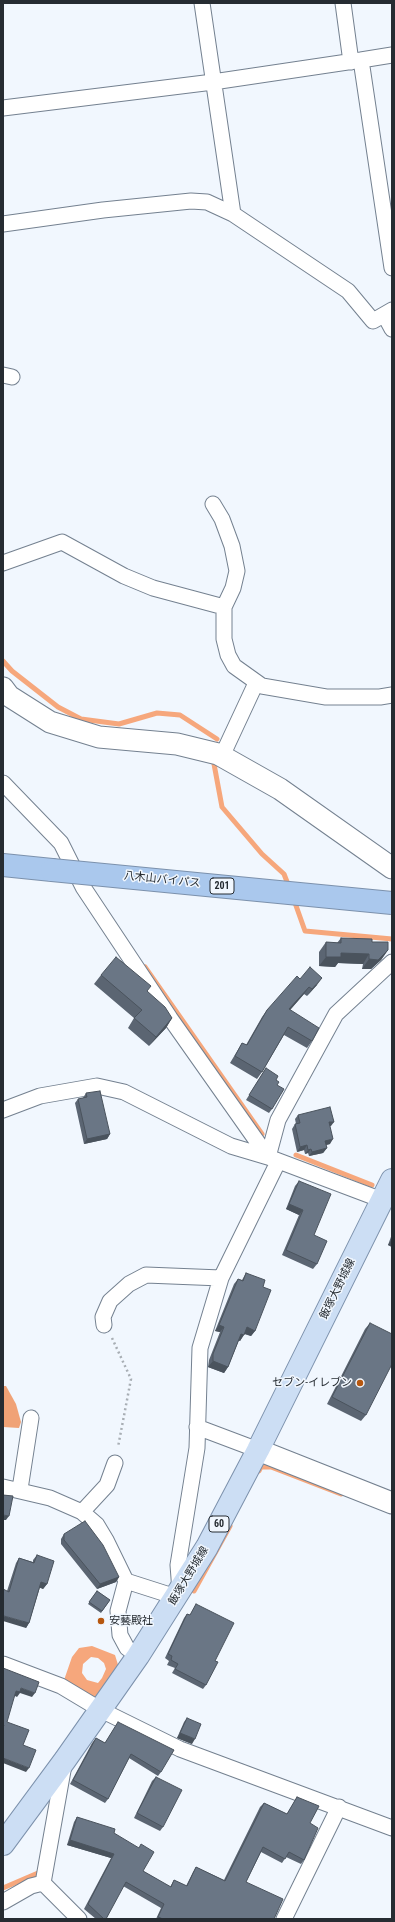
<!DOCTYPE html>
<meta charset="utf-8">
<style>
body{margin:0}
#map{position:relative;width:395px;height:1922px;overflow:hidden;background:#f1f7fe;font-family:"Roboto Condensed",sans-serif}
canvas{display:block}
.frame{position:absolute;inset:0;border:4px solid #262c32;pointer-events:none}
</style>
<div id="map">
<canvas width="395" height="1922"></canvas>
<div class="frame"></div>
</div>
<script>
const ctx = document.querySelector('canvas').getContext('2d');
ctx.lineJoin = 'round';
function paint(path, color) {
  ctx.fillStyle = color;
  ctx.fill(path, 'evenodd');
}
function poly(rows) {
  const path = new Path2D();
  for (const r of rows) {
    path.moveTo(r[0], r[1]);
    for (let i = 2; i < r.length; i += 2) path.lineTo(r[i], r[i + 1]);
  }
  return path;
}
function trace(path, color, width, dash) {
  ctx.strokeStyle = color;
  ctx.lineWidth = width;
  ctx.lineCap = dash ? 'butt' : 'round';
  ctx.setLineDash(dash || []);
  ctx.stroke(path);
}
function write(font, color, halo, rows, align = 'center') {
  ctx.font = font + ' "Roboto Condensed","Noto Sans JP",sans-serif';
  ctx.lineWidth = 3;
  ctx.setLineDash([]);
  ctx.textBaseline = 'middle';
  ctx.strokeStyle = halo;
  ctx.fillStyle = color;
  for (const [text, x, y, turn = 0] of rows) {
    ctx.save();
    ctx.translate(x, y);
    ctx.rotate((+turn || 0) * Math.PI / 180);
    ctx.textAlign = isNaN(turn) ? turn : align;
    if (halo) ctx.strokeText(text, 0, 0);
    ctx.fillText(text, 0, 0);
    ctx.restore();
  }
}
paint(poly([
 [3,1386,6,1386,16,1404,21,1422,19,1428,3,1427]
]), '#f0a276');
paint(poly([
 [92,1646,115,1655,119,1668,98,1699,63,1683,72,1657,79,1648],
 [91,1657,98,1658,104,1663,106,1669,102,1678,98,1683,87,1680,82,1673,83,1664]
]), '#f6a77c');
trace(poly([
 [3,661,12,671,58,707,81,719,119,724,157,713,180,715,217,739],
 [214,764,222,807,262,854,284,874,289,887],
 [294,900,305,931,392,939],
 [145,967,262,1134],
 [296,1155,372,1185],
 [259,1471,261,1467,271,1467,341,1494],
 [194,1591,230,1526],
 [3,1888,38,1873]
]), '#f6a77c', 5);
const street = poly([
 [202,3,233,214],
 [343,3,351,62],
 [361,60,392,55],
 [3,108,213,82,361,60,392,268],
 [3,224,103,210,191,201,207,202,233,214,348,291,373,321,392,310],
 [385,316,392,329],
 [3,375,12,377],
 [213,504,222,519,232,546,237,571,233,588,224,607],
 [3,563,62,542,124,576,153,588,224,607,224,639,228,655,234,666,262,686,326,697,380,697,392,695],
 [222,756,256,683],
 [3,783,61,843,83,887,170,1018,268,1157],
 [3,1110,40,1096,97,1086,124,1092,231,1146,268,1157,382,1200],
 [268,1157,278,1120,336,1014,392,962],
 [104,1325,103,1317,110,1301,129,1284,146,1275,221,1278],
 [197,1427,258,1450],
 [3,1487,50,1498,82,1512,97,1525,106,1540,126,1581,176,1597],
 [20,1489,31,1418],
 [82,1512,107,1485,115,1463],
 [126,1581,118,1611,120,1635,127,1648,138,1656],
 [180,1591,178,1565,197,1448,200,1348,221,1278,278,1162],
 [3,1664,61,1686,101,1710,180,1749,392,1828],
 [43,1883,64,1765],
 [43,1883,79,1919],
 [3,1902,31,1886,43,1883],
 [284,1919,339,1807]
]);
const secondary = poly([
 [3,688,9,696,50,722,99,737,177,744,218,754,280,789,392,868],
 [258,1450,392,1503]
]);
const primary = poly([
 [3,1844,65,1760,138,1656,207,1547,258,1450,392,1180]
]);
const highway = poly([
 [3,865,52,870]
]);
trace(street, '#748190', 17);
trace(secondary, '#748190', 23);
trace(primary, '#7c91ac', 24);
trace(highway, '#7c91ac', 24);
trace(poly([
 [112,1338,131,1379,118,1447]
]), '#a8aeb4', 2.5, [2, 3]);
trace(street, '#fff', 15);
trace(secondary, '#fff', 21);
trace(primary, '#ccdef4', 22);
trace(highway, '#aac8ed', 22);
const highwayBridge = poly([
 [52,870,392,903]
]);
trace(highwayBridge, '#7c91ac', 24, []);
trace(highwayBridge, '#aac8ed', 22);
paint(poly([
 [341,938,372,942,388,950,381,960,371,969,362,969,363,964,338,963,335,967,319,966,319,952,326,942,337,943],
 [101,975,147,991,172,1018,166,1028,149,1046,128,1028,134,1018,94,984],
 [300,979,317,985,307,996,304,994,290,1010,312,1041,307,1048,284,1035,262,1072,257,1079,230,1063,242,1043,246,1045,262,1017,267,1010],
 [266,1068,276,1080,277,1085,272,1109,269,1113,246,1100],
 [86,1093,110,1134,107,1139,84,1144,75,1103,78,1099,83,1098],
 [298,1115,331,1126,330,1126,330,1144,326,1145,327,1148,323,1153,309,1156,308,1153,305,1154,304,1150,297,1152,292,1129,295,1124,296,1124,295,1119],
 [299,1181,314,1235,317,1264,313,1269,282,1255,299,1215,286,1209,295,1186],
 [392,1234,392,1247,388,1245],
 [246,1273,263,1287,255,1331,251,1336,244,1334,240,1341,239,1340,228,1367,224,1373,208,1367,209,1360,220,1332,215,1331,234,1284,238,1279,242,1280],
 [370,1323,366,1415,361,1421,327,1404,365,1329],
 [64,1534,119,1577,116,1582,97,1589,61,1544,61,1539],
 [37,1555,47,1584,43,1589,40,1587,29,1623,26,1628,7,1591,16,1563,19,1558,33,1562,33,1560],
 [97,1591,110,1600,101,1613,88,1604],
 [196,1604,215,1661,206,1685,203,1689,172,1673,175,1668,167,1665,169,1661,165,1658,184,1618,187,1614,190,1615],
 [187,1718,192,1744,177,1738,184,1722],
 [115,1727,161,1772,158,1776,129,1758,108,1799,105,1803,70,1784,92,1743,96,1738,105,1743],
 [156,1777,163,1827,160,1831,134,1818,152,1781],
 [297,1797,310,1823,304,1860,301,1864,286,1857,282,1863,261,1852,246,1882,274,1919,156,1919,161,1908,123,1886,106,1919,96,1919,84,1909,111,1858,67,1845,74,1822,77,1817,114,1833,143,1871,170,1887,174,1880,186,1886,193,1872,196,1867,224,1880,260,1807,264,1803,287,1814]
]), '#5b6572');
paint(poly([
 [388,950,381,960,371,969,362,969,369,959],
 [341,953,369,954,363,964,338,963,335,967,319,966,326,957],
 [322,978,317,985,307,996,312,989],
 [309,987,304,994,284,1017,289,1009],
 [172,1018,166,1028,149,1046,156,1037],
 [329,1122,334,1122,331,1126,326,1127],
 [110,1134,107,1139,84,1144,87,1139],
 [333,1139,330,1144,322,1146,325,1141],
 [307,1145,304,1150,297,1152,300,1147],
 [327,1148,323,1153,309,1156,312,1152],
 [311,1149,308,1153,305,1154,308,1150],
 [289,1204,303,1210,299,1215,286,1209],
 [392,1239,392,1247,388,1245],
 [219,1325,224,1327,220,1332,215,1331],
 [247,1327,255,1331,251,1336,243,1333],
 [241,1334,244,1335,240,1341,237,1340],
 [213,1361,228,1367,224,1373,208,1367],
 [3,1515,9,1516,6,1520,3,1520],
 [119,1577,116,1582,97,1589,100,1584],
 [41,1582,47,1584,43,1589,38,1587],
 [3,1616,4,1616,29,1623,26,1628,3,1621],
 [21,1688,35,1693,32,1697,20,1693,17,1697,13,1695,16,1691],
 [180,1733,195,1739,192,1744,177,1738],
 [3,1758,29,1768,26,1772,3,1763],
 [70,1840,114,1854,111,1858,67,1845]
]), '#4a535d');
const building = poly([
 [341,938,372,939,372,942,388,942,388,950,378,960,369,959,369,954,341,953,341,957,326,957,326,942,341,943,341,938],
 [116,957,151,986,147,991,165,1007,172,1018,156,1037,134,1018,142,1010,101,975,116,957],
 [310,967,322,978,312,989,309,987,289,1009,319,1028,312,1041,288,1027,262,1072,235,1056,242,1043,247,1045,267,1010,297,976,300,979,310,967],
 [266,1068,278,1076,276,1080,279,1082,277,1085,284,1089,272,1109,249,1095,266,1068],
 [100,1091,110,1134,87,1139,78,1099,87,1097,86,1093,100,1091],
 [330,1107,334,1122,329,1122,333,1139,325,1141,327,1148,312,1152,311,1149,308,1150,307,1145,300,1147,295,1124,300,1123,298,1115,330,1107],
 [299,1181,331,1194,314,1235,327,1241,317,1264,286,1250,303,1210,289,1204,299,1181],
 [246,1273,265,1280,263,1287,271,1290,255,1331,247,1327,244,1335,241,1334,228,1367,213,1361,213,1354,224,1327,219,1325,238,1279,243,1281,246,1273],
 [370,1323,392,1334,392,1364,366,1415,332,1397,370,1323],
 [3,1495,13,1496,9,1516,3,1515,3,1495],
 [85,1521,103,1545,119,1577,100,1584,64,1540,64,1534,85,1521],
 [37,1555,54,1561,47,1584,41,1582,29,1623,4,1616,3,1617,3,1589,9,1592,19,1558,34,1563,37,1555],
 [97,1591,110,1600,102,1611,89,1602,97,1591],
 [196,1604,234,1623,215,1661,218,1662,206,1685,175,1669,178,1664,171,1660,172,1656,168,1654,187,1614,190,1615,196,1604],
 [3,1668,39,1682,35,1693,21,1688,20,1692,16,1691,7,1722,29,1730,23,1745,36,1750,29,1768,3,1758,3,1728,4,1725,3,1725,3,1668],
 [187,1718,201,1724,195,1739,180,1733,187,1718],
 [118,1722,174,1750,161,1772,131,1754,108,1799,73,1780,96,1738,105,1743,118,1722],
 [156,1777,182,1790,163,1827,137,1813,156,1777],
 [297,1797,319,1806,310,1823,318,1828,304,1860,289,1852,285,1859,263,1847,246,1882,283,1899,274,1919,163,1919,158,1917,164,1904,126,1882,106,1919,104,1919,88,1904,114,1854,70,1840,77,1817,115,1829,114,1833,139,1848,141,1844,154,1852,143,1871,171,1887,174,1880,187,1886,196,1867,225,1881,264,1803,287,1814,297,1797]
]);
paint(building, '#6a7685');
trace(building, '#4a535d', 1);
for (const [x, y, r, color] of [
 [360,1383,4,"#b6570f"],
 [101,1621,4,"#b6570f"]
]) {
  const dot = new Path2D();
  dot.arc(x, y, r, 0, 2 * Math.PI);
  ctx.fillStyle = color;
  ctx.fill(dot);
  trace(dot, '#f1f7fe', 1.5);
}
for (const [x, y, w] of [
 [222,886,24],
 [219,1524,20]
]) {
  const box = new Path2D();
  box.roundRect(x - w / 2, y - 8, w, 16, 3);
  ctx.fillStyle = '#f1f7fe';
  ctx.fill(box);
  trace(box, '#262c32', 1);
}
write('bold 10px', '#262c32', null, [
 ["201",222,886],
 ["60",219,1524]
]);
write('11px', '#262c32', '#f1f7fe', [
 ["八木山バイパス",162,880,6],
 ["飯塚大野城線",338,1289,-64],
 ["飯塚大野城線",189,1576,-59]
]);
write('11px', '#262c32', '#f1f7fe', [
 ["セブン-イレブン",352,1383],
 ["安藝殿社",109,1621,"left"]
], 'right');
</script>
